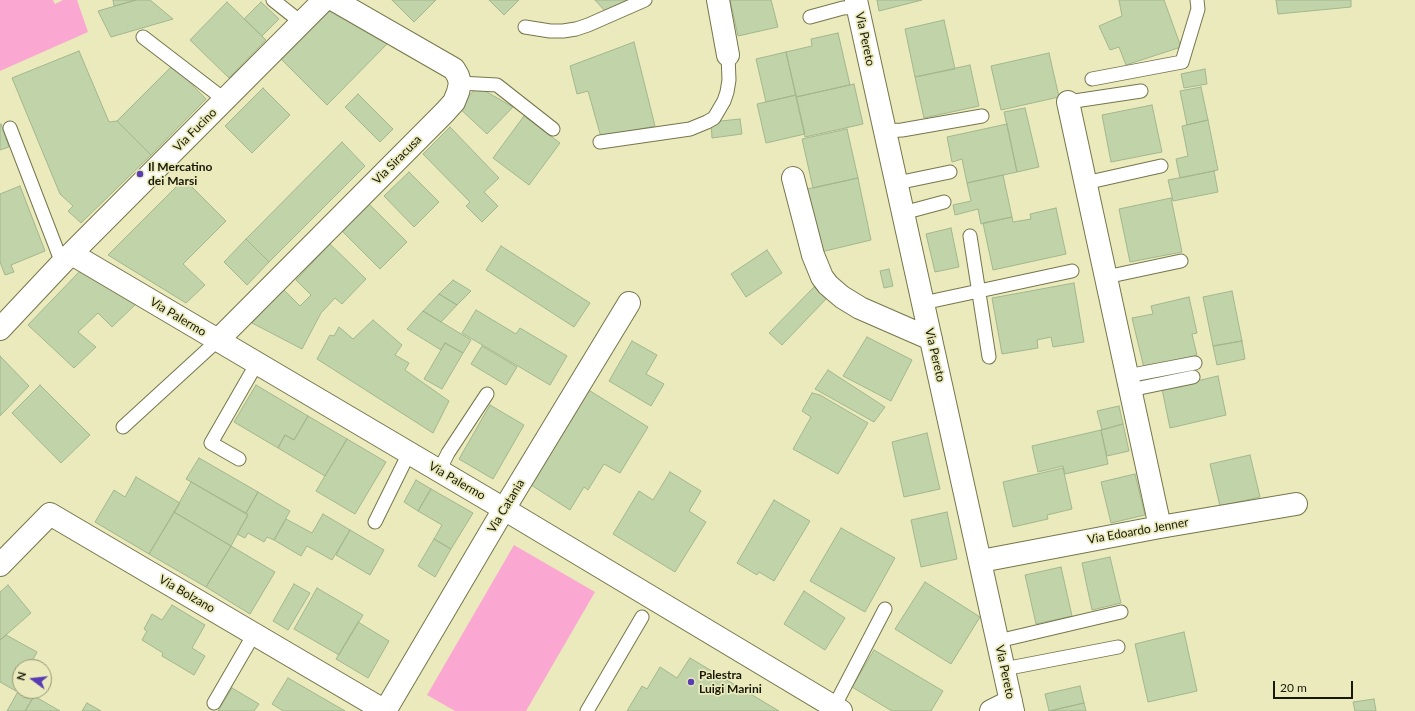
<!DOCTYPE html>
<style>
body{margin:0}
#map{position:relative;width:1415px;height:711px;overflow:hidden;background:#eaeabc;font-family:Lato,sans-serif}
canvas{display:block}
.north{position:absolute;left:12px;top:659px;width:40px;height:40px;box-sizing:border-box;background:#eaeabc;border:1px solid #969674;border-radius:50%;rotate:285deg;font-size:11px;font-weight:700;line-height:16px;text-align:center;color:#181807}
.north::after{content:'';display:block;margin:auto;width:14px;height:18px;background:#583cb4;clip-path:polygon(50% 0,100% 100%,50% 72%,0 100%)}
.scale{position:absolute;left:1273px;top:681px;width:80px;height:18px;box-sizing:border-box;border:2px solid #181807;border-top:0;padding-left:5px;font-size:12px;line-height:14px;white-space:nowrap;color:#181807;-webkit-text-stroke:3px #eaeabc;paint-order:stroke}
</style>
<div id="map">
<canvas width="1415" height="711"></canvas>
<div class="north">N</div>
<div class="scale">20 m</div>
</div>
<script>
const ctx = document.querySelector('canvas').getContext('2d');
ctx.lineJoin = 'round';
function paint(path, color) {
  ctx.fillStyle = color;
  ctx.fill(path, 'evenodd');
}
function poly(rows) {
  const path = new Path2D();
  for (const r of rows) {
    path.moveTo(r[0], r[1]);
    for (let i = 2; i < r.length; i += 2) path.lineTo(r[i], r[i + 1]);
  }
  return path;
}
function trace(path, color, width, dash) {
  ctx.strokeStyle = color;
  ctx.lineWidth = width;
  ctx.lineCap = dash ? 'butt' : 'round';
  ctx.setLineDash(dash || []);
  ctx.stroke(path);
}
function write(font, color, halo, rows, align = 'center') {
  ctx.font = font + ' Lato,sans-serif';
  ctx.lineWidth = 3.5;
  ctx.setLineDash([]);
  ctx.textBaseline = 'middle';
  ctx.strokeStyle = halo;
  ctx.fillStyle = color;
  for (const [text, x, y, turn = 0] of rows) {
    ctx.save();
    ctx.translate(x, y);
    ctx.rotate((+turn || 0) * Math.PI / 180);
    ctx.textAlign = isNaN(turn) ? turn : align;
    if (halo) ctx.strokeText(text, 0, 0);
    ctx.fillText(text, 0, 0);
    ctx.restore();
  }
}
paint(poly([
 [0,0,53,0,55,4,63,0,77,0,88,32,0,71],
 [514,545,595,592,526,711,455,711,427,695]
]), '#faa8d1');
const building = poly([
 [113,0,136,0,114,6,113,0],
 [136,0,150,0,173,19,111,37,98,11,136,0],
 [392,0,436,0,414,22,392,0],
 [489,0,519,0,504,15,489,0],
 [595,0,632,0,606,12,595,0],
 [730,0,771,0,778,27,738,36,730,0],
 [877,0,922,0,879,11,877,0],
 [1119,0,1164,0,1181,47,1126,65,1119,47,1110,50,1099,26,1122,16,1119,0],
 [1276,0,1351,0,1351,7,1278,14,1276,0],
 [227,2,266,40,229,78,190,40,227,2],
 [261,2,279,19,262,36,244,19,261,2],
 [337,3,364,30,370,23,389,42,327,105,281,59,337,3],
 [944,20,955,69,915,77,905,29,944,20],
 [838,33,850,85,796,97,786,52,812,46,811,39,838,33],
 [634,42,655,126,601,137,588,91,577,94,570,66,634,42],
 [79,51,109,122,117,121,151,155,81,223,68,211,73,206,60,194,12,78,79,51],
 [786,52,796,95,766,102,756,59,786,52],
 [1049,53,1059,97,1001,110,991,66,1049,53],
 [173,65,206,99,151,155,117,121,173,65],
 [970,65,979,106,924,118,915,77,970,65],
 [1205,69,1207,84,1184,88,1181,74,1205,69],
 [854,84,863,124,805,137,796,97,854,84],
 [478,87,513,107,487,134,457,106,478,87],
 [1201,87,1208,120,1187,125,1180,91,1201,87],
 [263,88,290,115,252,153,225,126,263,88],
 [358,94,393,129,380,142,345,107,358,94],
 [796,95,805,134,766,143,757,104,796,95],
 [1152,105,1162,152,1111,162,1102,115,1152,105],
 [1025,108,1039,167,1017,172,1004,112,1025,108],
 [524,116,560,143,529,185,493,158,524,116],
 [740,119,742,134,712,138,711,122,740,119],
 [1208,120,1218,170,1180,178,1176,159,1188,156,1182,126,1208,120],
 [1,124,9,147,0,150,0,125,1,124],
 [1007,124,1017,172,967,183,962,159,952,162,947,137,1007,124],
 [450,127,499,178,484,192,498,206,482,222,466,206,470,202,423,154,450,127],
 [847,129,858,178,813,188,802,139,847,129],
 [342,142,365,166,269,262,246,239,342,142],
 [1214,171,1218,192,1173,201,1168,180,1214,171],
 [409,172,439,202,414,227,384,196,409,172],
 [1003,175,1012,217,981,224,978,209,955,215,953,205,971,201,967,183,1003,175],
 [858,178,871,240,821,252,807,189,858,178],
 [184,179,226,221,183,264,205,285,186,303,108,255,184,179],
 [20,186,45,251,11,265,14,272,5,275,0,262,0,194,20,186],
 [1171,198,1182,252,1130,262,1119,209,1171,198],
 [369,204,407,242,380,269,342,231,369,204],
 [1056,208,1066,254,993,270,983,223,1012,217,1013,222,1031,219,1030,214,1056,208],
 [951,228,959,267,935,272,926,234,951,228],
 [246,239,269,262,247,285,224,262,246,239],
 [330,244,366,279,342,304,335,298,321,313,302,349,252,323,283,289,300,306,311,295,296,280,330,244],
 [501,246,590,303,574,327,486,270,501,246],
 [767,250,782,273,746,297,731,274,767,250],
 [82,269,137,303,112,327,98,313,78,332,96,347,74,368,28,325,82,269],
 [889,269,893,286,884,288,880,271,889,269],
 [453,280,471,291,457,305,439,294,453,280],
 [1074,283,1084,342,1053,347,1051,337,1037,340,1038,348,1002,354,992,298,1074,283],
 [814,287,826,299,782,345,769,333,814,287],
 [1232,291,1242,341,1213,346,1203,297,1232,291],
 [439,294,457,305,441,322,423,311,439,294],
 [1189,297,1197,333,1192,334,1197,355,1144,368,1132,318,1153,314,1151,306,1189,297],
 [476,310,516,334,520,328,567,356,550,385,462,333,476,310],
 [423,311,471,340,463,353,445,343,441,350,407,329,423,311],
 [373,320,402,345,395,355,409,363,405,370,449,401,433,433,317,359,330,335,334,336,339,327,353,339,373,320],
 [867,337,912,360,891,401,843,376,867,337],
 [632,341,657,355,646,374,664,384,651,406,609,381,632,341],
 [1242,341,1245,359,1217,365,1213,346,1242,341],
 [445,343,463,353,442,389,424,379,445,343],
 [482,346,517,367,506,385,471,364,482,346],
 [0,356,29,386,0,416,0,356],
 [828,370,885,407,874,422,815,389,828,370],
 [1218,376,1226,415,1170,428,1162,389,1218,376],
 [40,385,90,435,61,463,12,413,40,385],
 [256,385,308,416,294,440,285,435,278,448,234,422,256,385],
 [587,389,648,427,620,473,604,464,588,490,584,487,570,510,528,483,587,389],
 [812,393,820,395,868,423,838,474,793,449,811,417,802,411,812,393],
 [490,405,524,425,493,479,459,459,490,405],
 [1119,406,1123,424,1102,430,1097,411,1119,406],
 [308,416,347,439,325,476,278,448,285,435,294,440,308,416],
 [1123,424,1129,451,1107,456,1101,430,1123,424],
 [1101,430,1108,464,1065,474,1063,466,1038,472,1032,446,1101,430],
 [927,433,940,489,904,497,892,442,927,433],
 [347,439,386,462,355,514,316,491,347,439],
 [1250,455,1260,497,1220,506,1210,464,1250,455],
 [199,458,258,492,246,513,186,479,199,458],
 [1063,468,1072,509,1047,515,1048,519,1013,527,1003,482,1063,468],
 [670,472,701,491,689,511,706,522,675,572,613,534,639,491,653,500,670,472],
 [1135,474,1145,515,1111,523,1101,482,1135,474],
 [136,477,180,503,149,554,95,522,114,490,125,497,136,477],
 [416,480,431,489,418,511,404,502,416,480],
 [191,482,248,515,231,546,174,512,191,482],
 [431,489,473,513,451,549,434,539,442,525,418,511,431,489],
 [258,492,290,511,274,540,267,537,264,542,248,533,245,538,237,534,248,515,246,513,258,492],
 [774,500,810,521,774,581,759,572,757,575,737,563,774,500],
 [174,512,231,546,206,587,149,554,174,512],
 [947,512,957,559,921,567,911,520,947,512],
 [323,514,350,530,332,560,307,546,301,556,274,540,286,519,312,533,323,514],
 [841,528,895,558,865,612,810,581,841,528],
 [350,530,384,550,370,575,336,555,350,530],
 [434,539,451,549,435,577,418,566,434,539],
 [231,546,275,572,250,614,206,587,231,546],
 [1110,557,1121,603,1092,610,1082,563,1110,557],
 [1061,567,1072,616,1036,624,1025,575,1061,567],
 [925,582,980,617,951,664,895,629,925,582],
 [294,584,310,593,288,630,273,621,294,584],
 [8,585,31,613,0,640,0,592,8,585],
 [317,588,363,615,339,655,294,629,317,588],
 [804,591,845,618,825,650,784,624,804,591],
 [172,605,205,625,192,648,205,656,194,675,162,656,163,653,142,640,147,631,144,629,152,614,162,620,172,605],
 [358,622,389,641,368,678,336,659,358,622],
 [1184,632,1197,691,1148,702,1135,644,1184,632],
 [6,635,37,652,29,667,20,667,20,684,16,691,0,682,0,640,6,635],
 [874,650,943,691,931,711,892,711,852,687,874,650],
 [690,658,779,711,627,711,642,686,647,689,660,667,677,678,690,658],
 [288,678,345,711,283,711,272,704,288,678],
 [1080,686,1084,703,1049,711,1045,694,1080,686],
 [20,688,20,691,26,691,34,696,25,711,7,711,20,688],
 [232,688,259,704,254,711,218,711,232,688],
 [34,696,60,711,25,711,34,696],
 [1374,699,1376,711,1355,711,1353,702,1374,699],
 [87,703,101,711,82,711,87,703],
 [1084,703,1086,711,1050,711,1084,703]
]);
paint(building, '#c0d3a9');
trace(building, '#a3b68d', 1);
const lane = poly([
 [273,0,302,23],
 [810,17,843,8,858,7],
 [525,27,550,31,563,31,576,29,588,25,645,0],
 [143,37,225,100],
 [1092,79,1182,62,1198,9,1197,0],
 [460,83,497,85,553,129],
 [1068,102,1141,91],
 [10,128,62,263],
 [885,131,902,130,982,116],
 [600,142,690,129,707,122,714,118,724,101,727,92,729,80,728,55],
 [897,183,950,172],
 [1085,183,1161,166],
 [903,213,944,202],
 [970,236,989,357],
 [1106,277,1181,261],
 [923,303,1072,271],
 [1127,376,1195,363],
 [1130,390,1193,377],
 [123,427,218,340],
 [239,459,211,443,257,363],
 [439,471,448,453,487,394],
 [375,522,409,453],
 [998,641,1121,612],
 [1004,669,1118,647],
 [214,703,254,634],
 [834,707,885,609],
 [587,711,642,617]
]);
const street = poly([
 [718,0,728,55],
 [856,0,1013,711],
 [1068,102,1160,527],
 [793,178,813,255,822,277,828,285,842,297,860,308,931,339],
 [72,254,504,509,841,711],
 [218,340,445,112,454,102,458,92,460,83,458,76,454,69,334,0],
 [981,561,1160,527,1296,504],
 [0,565,50,514,385,711],
 [385,711,504,509,629,303],
 [991,711,1011,701]
]);
const secondary = poly([
 [0,329,62,263,324,0]
]);
trace(lane, '#76764c', 15);
trace(street, '#76764c', 24);
trace(secondary, '#76764c', 24);
trace(lane, '#fff', 13);
trace(street, '#fff', 22);
trace(secondary, '#fff', 22);
for (const [x, y, r, color] of [
 [140,174,4,"#583cb4"],
 [691,682,4,"#583cb4"]
]) {
  const dot = new Path2D();
  dot.arc(x, y, r, 0, 2 * Math.PI);
  ctx.fillStyle = color;
  ctx.fill(dot);
  trace(dot, '#eaeabc', 1.5);
}
write('12px', '#181807', '#eaeabc', [
 ["Via Pereto",865,39,78],
 ["Via Fucino",195,130,-45],
 ["Via Siracusa",397,160,-45],
 ["Via Palermo",178,317,31],
 ["Via Pereto",935,355,77],
 ["Via Palermo",457,481,30],
 ["Via Catania",506,506,-59],
 ["Via Edoardo Jenner",1138,531,-10],
 ["Via Bolzano",187,594,30],
 ["Via Pereto",1005,672,78]
]);
write('bold 12px', '#181807', '#eaeabc', [
 ["Il Mercatino",148,167],
 ["dei Marsi",148,181],
 ["Palestra",699,675],
 ["Luigi Marini",699,689]
], 'left');
</script>
